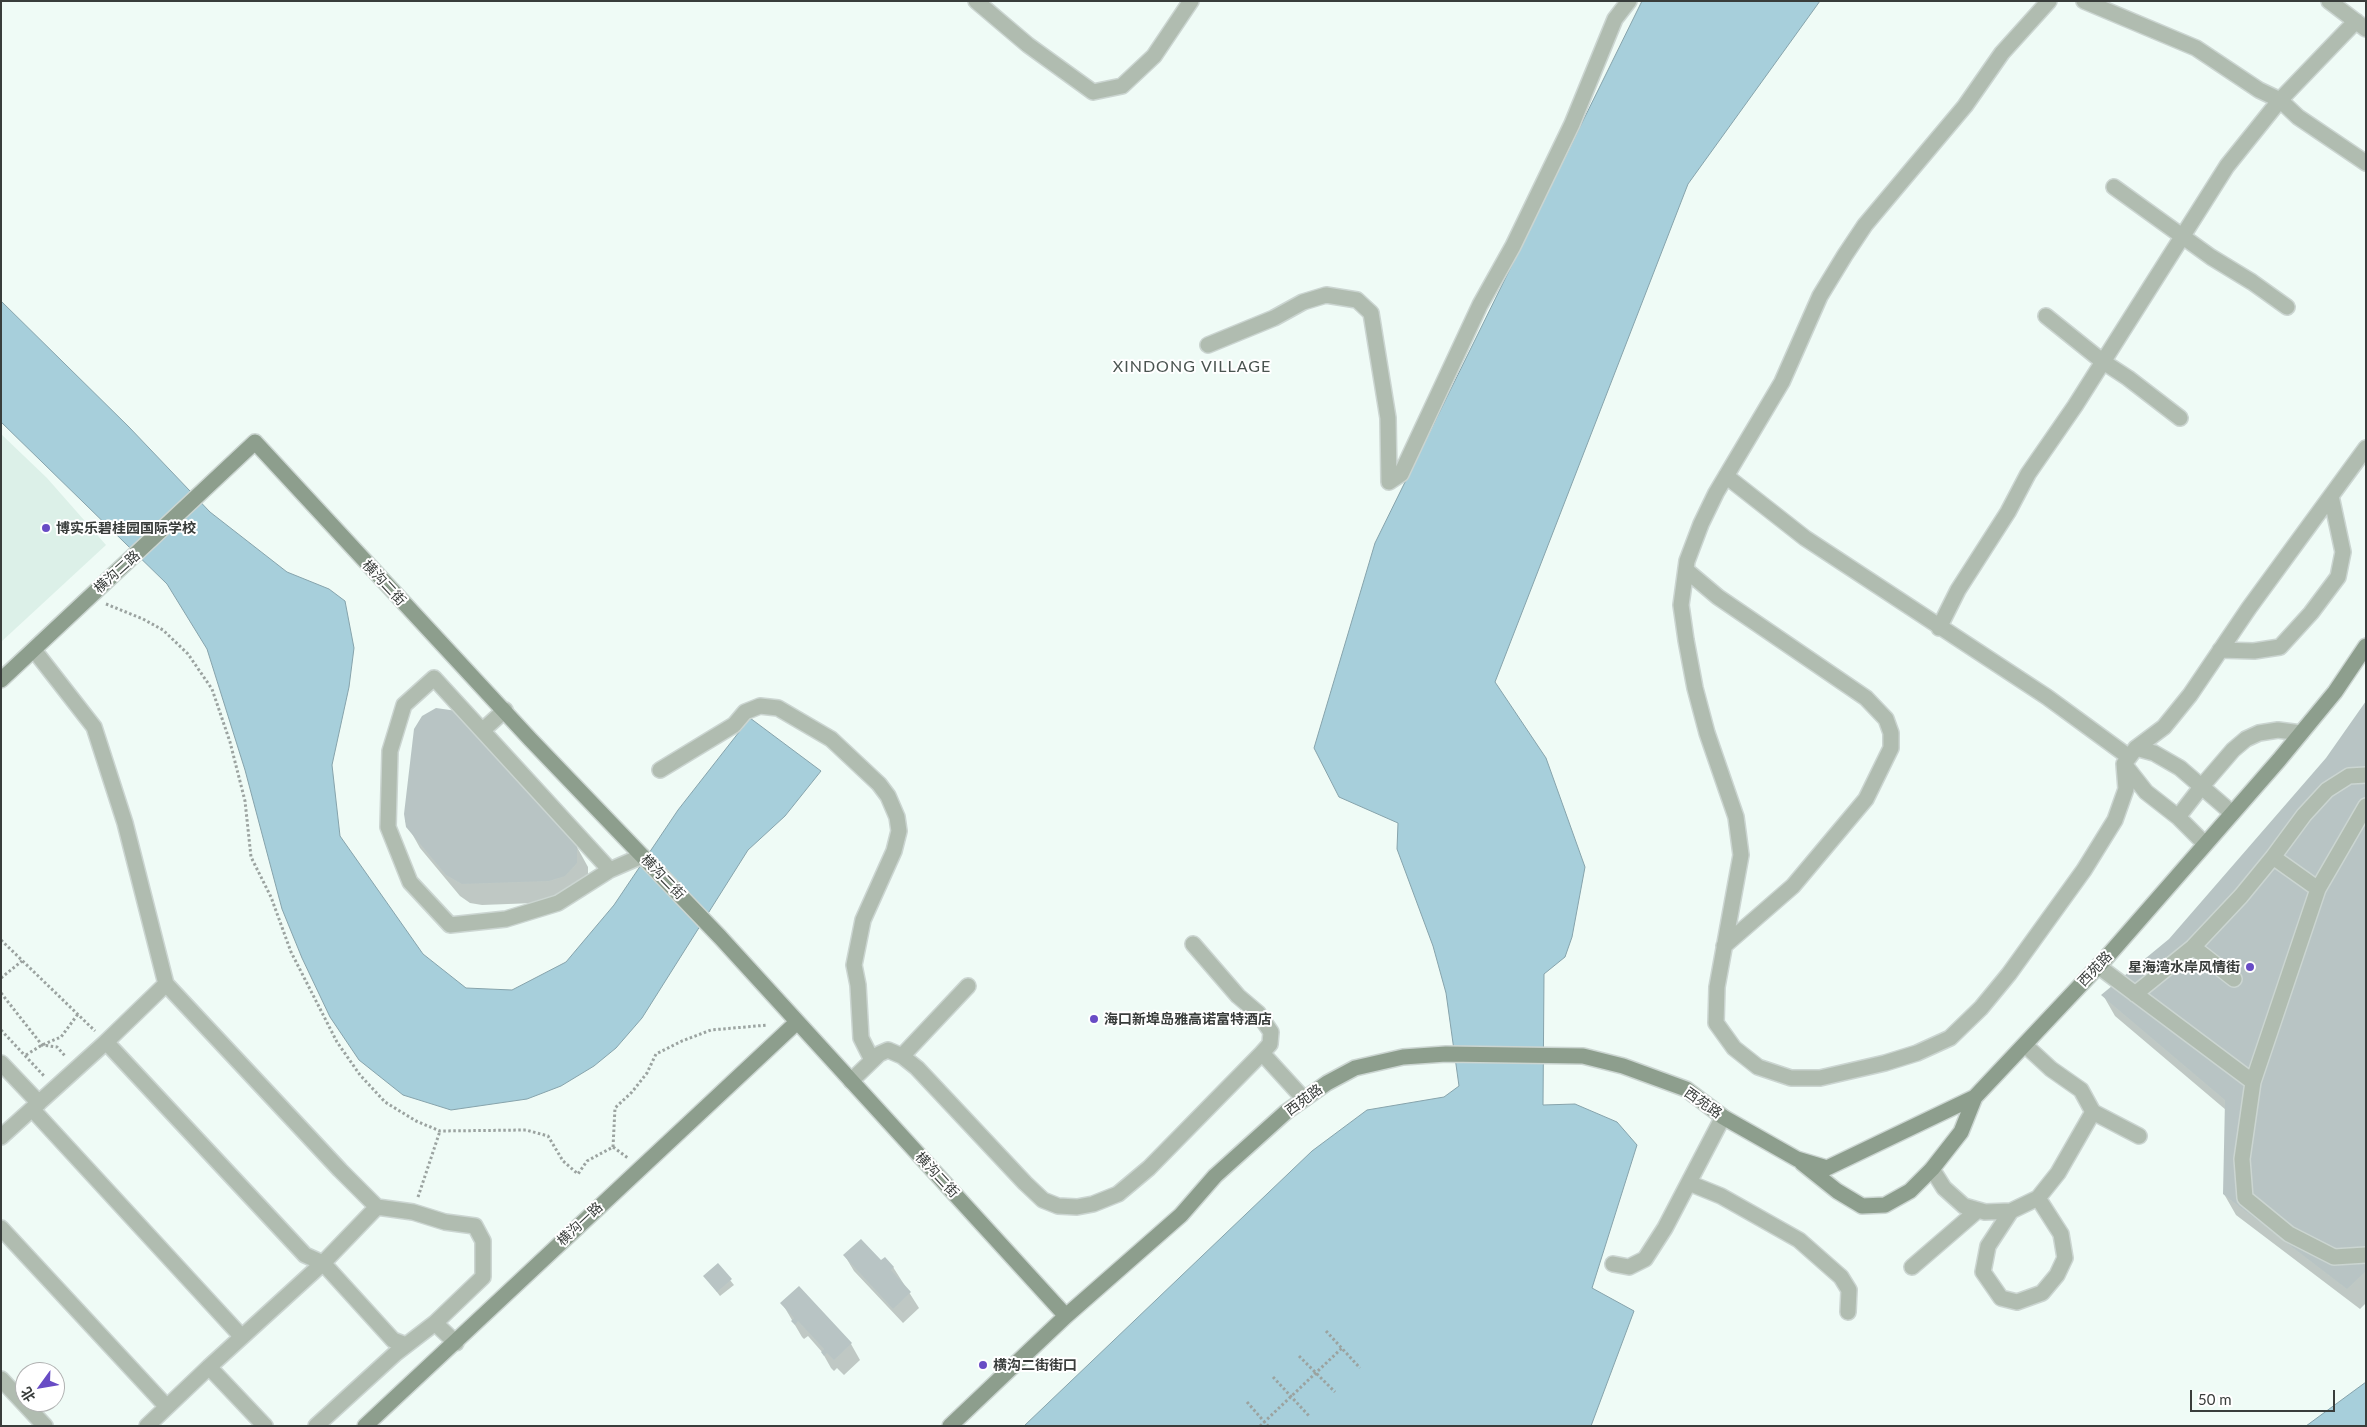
<!DOCTYPE html>
<meta charset="utf-8">
<style>
body{margin:0}
#map{position:relative;width:2367px;height:1427px;overflow:hidden;background:#effbf6;font-family:Lato,"Noto Sans SC",sans-serif}
canvas{display:block}
.frame{position:absolute;inset:0;border:2px solid #393d3b;pointer-events:none}
.north{position:absolute;left:15px;top:1362px;width:50px;height:50px;box-sizing:border-box;background:#fff;border:1px solid #b0b1b1;border-radius:50%;rotate:238deg;font-size:14px;font-weight:700;line-height:20px;text-align:center;color:#393d3b}
.north::after{content:'';display:block;margin:auto;width:18px;height:22px;background:#684cc5;clip-path:polygon(50% 0,100% 100%,50% 72%,0 100%)}
.scale{position:absolute;left:2190px;top:1390px;width:145px;height:22px;box-sizing:border-box;border:2px solid #393d3b;border-top:0;padding-left:6px;font-size:15px;line-height:18px;white-space:nowrap;color:#393d3b;-webkit-text-stroke:4px #fff;paint-order:stroke}
</style>
<div id="map">
<canvas width="2367" height="1427"></canvas>
<div class="frame"></div>
<div class="north">北</div>
<div class="scale">50 m</div>
</div>
<script>
const ctx = document.querySelector('canvas').getContext('2d');
ctx.lineJoin = 'round';
function paint(path, color) {
  ctx.fillStyle = color;
  ctx.fill(path, 'evenodd');
}
function poly(rows) {
  const path = new Path2D();
  for (const r of rows) {
    path.moveTo(r[0], r[1]);
    for (let i = 2; i < r.length; i += 2) path.lineTo(r[i], r[i + 1]);
  }
  return path;
}
function trace(path, color, width, dash) {
  ctx.strokeStyle = color;
  ctx.lineWidth = width;
  ctx.lineCap = dash ? 'butt' : 'round';
  ctx.setLineDash(dash || []);
  ctx.stroke(path);
}
function write(font, color, halo, rows, align = 'center') {
  ctx.font = font + ' Lato,"Noto Sans SC",sans-serif';
  ctx.lineWidth = 4;
  ctx.setLineDash([]);
  ctx.textBaseline = 'middle';
  ctx.strokeStyle = halo;
  ctx.fillStyle = color;
  for (const [text, x, y, turn = 0] of rows) {
    ctx.save();
    ctx.translate(x, y);
    ctx.rotate((+turn || 0) * Math.PI / 180);
    ctx.textAlign = isNaN(turn) ? turn : align;
    if (halo) ctx.strokeText(text, 0, 0);
    ctx.fillText(text, 0, 0);
    ctx.restore();
  }
}
paint(poly([
 [1,434,47,478,106,545,1,642]
]), '#dcf0e8');
const water = poly([
 [1642,1,1820,1,1688,184,1495,682,1546,758,1585,867,1572,937,1565,957,1544,974,1543,1105,1575,1104,1617,1122,1637,1145,1592,1288,1634,1311,1591,1426,1024,1426,1312,1151,1367,1110,1444,1097,1459,1086,1446,993,1433,946,1397,849,1398,823,1339,797,1314,748,1375,543,1642,1],
 [1,301,129,427,210,512,287,572,329,589,345,601,354,648,349,687,332,765,340,836,423,954,466,988,512,990,566,962,614,905,678,810,750,718,821,771,785,816,748,850,642,1018,616,1048,594,1066,561,1086,527,1099,451,1110,403,1095,359,1060,330,1017,302,958,282,909,245,770,207,649,167,584,1,422,1,301],
 [2366,1382,2366,1426,2306,1426,2366,1382]
]);
paint(water, '#a7cfdb');
trace(water, '#86a3ab', 1);
paint(poly([
 [2366,703,2366,1303,2360,1309,2236,1215,2224,1194,2226,1110,2115,1016,2103,995,2170,940,2327,759],
 [415,730,572,838,588,867,588,885,561,902,482,905,470,903,460,896,420,848,405,821],
 [845,1256,881,1262,893,1267,919,1308,903,1323,854,1271],
 [718,1265,734,1285,720,1296,705,1277],
 [799,1288,851,1344,860,1360,844,1375,837,1368,834,1371,831,1368,822,1352,808,1336,804,1339,802,1337,782,1303]
]), '#0003');
paint(poly([
 [2366,701,2366,1271,2347,1289,2223,1194,2225,1100,2101,995,2169,939,2326,758],
 [436,708,457,711,577,845,577,863,565,876,549,881,462,884,446,875,406,827,404,814,414,729,422,716],
 [861,1239,881,1260,885,1257,894,1267,891,1270,911,1292,893,1309,843,1255],
 [718,1263,732,1279,717,1292,703,1276],
 [799,1286,852,1343,834,1360,827,1353,824,1356,821,1352,824,1349,798,1321,795,1325,791,1321,794,1318,780,1303]
]), '#b8c4c4');
const street = poly([
 [976,1,1028,45,1093,92,1122,86,1154,56,1191,1],
 [2049,1,2002,53,1965,106,1865,225,1845,255,1820,296,1782,382,1716,493,1701,524,1687,561,1681,605,1686,640,1695,688,1707,733,1736,817,1741,855,1717,987,1716,1023,1734,1048,1758,1067,1791,1078,1820,1078,1885,1063,1917,1053,1950,1038,1981,1008,2009,974,2084,870,2115,820,2126,789,2124,764,2136,748,2164,727,2190,695,2249,608,2366,448],
 [2084,1,2196,48,2259,90,2280,100,2298,117,2366,163],
 [2329,1,2366,29],
 [2114,187,2211,257,2252,282,2287,307],
 [2046,316,2102,361,2128,378,2180,418],
 [1208,345,1274,318,1303,302,1326,295,1357,300,1371,313,1388,418,1389,482,1401,474,1480,305,1513,246,1572,124,1615,19,1629,1],
 [1726,476,1805,538,2047,697,2129,757],
 [1686,570,1718,597,1866,698,1886,719,1891,733,1891,748,1866,799,1793,886,1724,946],
 [1939,628,1958,590,2008,512,2028,474,2075,406,2227,166,2280,100,2356,21],
 [34,650,94,727,125,823,166,984,340,1170,377,1207,413,1212,445,1222,475,1226,483,1241,483,1277,435,1323,456,1343],
 [2220,650,2254,651,2280,647,2311,613,2338,577,2343,552,2331,496],
 [483,730,505,710],
 [2136,748,2154,753,2180,768,2232,813],
 [2124,764,2146,792,2178,817],
 [660,770,734,725,745,712,760,706,778,708,831,739,879,784,888,796,897,817,899,831,894,851,863,920,854,965,858,985,861,1038,872,1060],
 [2205,844,2178,817,2202,786,2233,750,2246,739,2259,733,2278,730,2301,733],
 [2273,857,2318,889],
 [610,870,434,678,404,705,390,751,388,827,410,882,450,925,506,919,558,903,610,870,642,856],
 [1193,944,1238,996,1258,1013,1271,1032,1270,1044,1262,1053],
 [2193,947,2234,979],
 [2098,966,2253,1082,2242,1159,2245,1198,2289,1234,2334,1257,2366,1255],
 [2135,994,2193,947,2241,896,2273,857,2304,815,2327,790,2349,776,2366,775],
 [106,1042,166,984],
 [902,1056,968,986],
 [1,1063,39,1103],
 [851,1081,879,1054,888,1050,902,1056,917,1068,1025,1183,1043,1200,1058,1206,1077,1207,1093,1204,1118,1194,1149,1168,1262,1053,1304,1099],
 [2253,1082,2318,889,2366,806],
 [32,1109,242,1337],
 [2093,1112,2139,1136],
 [1,1137,106,1042,305,1255,323,1263,393,1340,406,1345],
 [1932,1169,1944,1188,1964,1206,1985,1212,2011,1211,2038,1198,2058,1173,2093,1112,2081,1090,2051,1069,2025,1045],
 [1689,1183,1721,1196,1799,1240,1841,1277,1849,1290,1848,1312],
 [2011,1211,1988,1246,1983,1272,2001,1298,2017,1302,2042,1293,2057,1275,2065,1258,2061,1234,2038,1198],
 [1,1228,167,1407],
 [1613,1264,1629,1267,1645,1259,1665,1228,1723,1117],
 [1912,1267,1978,1210],
 [1,1379,45,1426],
 [147,1426,209,1367],
 [265,1426,209,1367,323,1263,377,1207],
 [316,1426,396,1353,435,1323]
]);
const secondary = poly([
 [1,680,255,442,530,739,720,937,1066,1316],
 [1802,1163,1837,1191,1862,1206,1885,1205,1910,1191,1932,1169,1961,1132,1975,1097],
 [365,1426,796,1023],
 [950,1426,1066,1316,1181,1215,1215,1176,1286,1112,1327,1083,1355,1068,1403,1057,1446,1054,1583,1056,1623,1066,1686,1089,1723,1117,1797,1159,1827,1168,1975,1097,2106,958,2279,760,2335,692,2366,646]
]);
trace(street, '#cbd5d1', 18);
trace(secondary, '#cbd5d1', 18);
trace(poly([
 [106,604,143,619,163,630,188,654,212,689,230,742,245,801,251,857,271,897,291,952,337,1042,360,1075,385,1102,416,1121,440,1131,526,1130,548,1136,563,1161,578,1174,587,1161,613,1147,628,1158],
 [1,940,95,1031],
 [1,978,22,961],
 [1,993,42,1045,57,1047,66,1057],
 [1,1030,45,1077],
 [26,1055,42,1045,61,1037,78,1014],
 [613,1147,615,1108,632,1092,647,1073,656,1054,682,1041,711,1030,768,1025],
 [418,1197,440,1131],
 [1326,1331,1360,1368],
 [1299,1356,1335,1392],
 [1273,1377,1310,1417],
 [1247,1402,1268,1426],
 [1260,1426,1342,1348]
]), '#9ba3a0', 3, [2.5, 2.5]);
trace(street, '#b0bcb0', 15);
trace(secondary, '#8d9e8d', 15);
for (const [x, y, r, color] of [
 [46,528,5,"#684cc5"],
 [2250,967,5,"#684cc5"],
 [1094,1019,5,"#684cc5"],
 [983,1365,5,"#684cc5"]
]) {
  const dot = new Path2D();
  dot.arc(x, y, r, 0, 2 * Math.PI);
  ctx.fillStyle = color;
  ctx.fill(dot);
  trace(dot, '#fff', 2);
}
write('bold 14px', '#393d3b', '#fff', [
 ["博实乐碧桂园国际学校",56,528],
 ["星海湾水岸风情街",2240,967,"right"],
 ["海口新埠岛雅高诺富特酒店",1104,1019],
 ["横沟二街街口",993,1365]
], 'left');
write('14px', '#393d3b', '#fff', [
 ["横沟二路",117,572,-42],
 ["横沟二街",384,583,47],
 ["横沟二街",663,877,46],
 ["西苑路",2095,969,-46],
 ["西苑路",1304,1100,-36],
 ["西苑路",1703,1103,35],
 ["横沟二街",937,1175,47],
 ["横沟一路",580,1224,-43]
]);
ctx.letterSpacing = '1px';
write('16px', '#4a5450', '#fff', [
 ["XINDONG VILLAGE",1192,367]
]);
ctx.letterSpacing = '0px';
</script>
